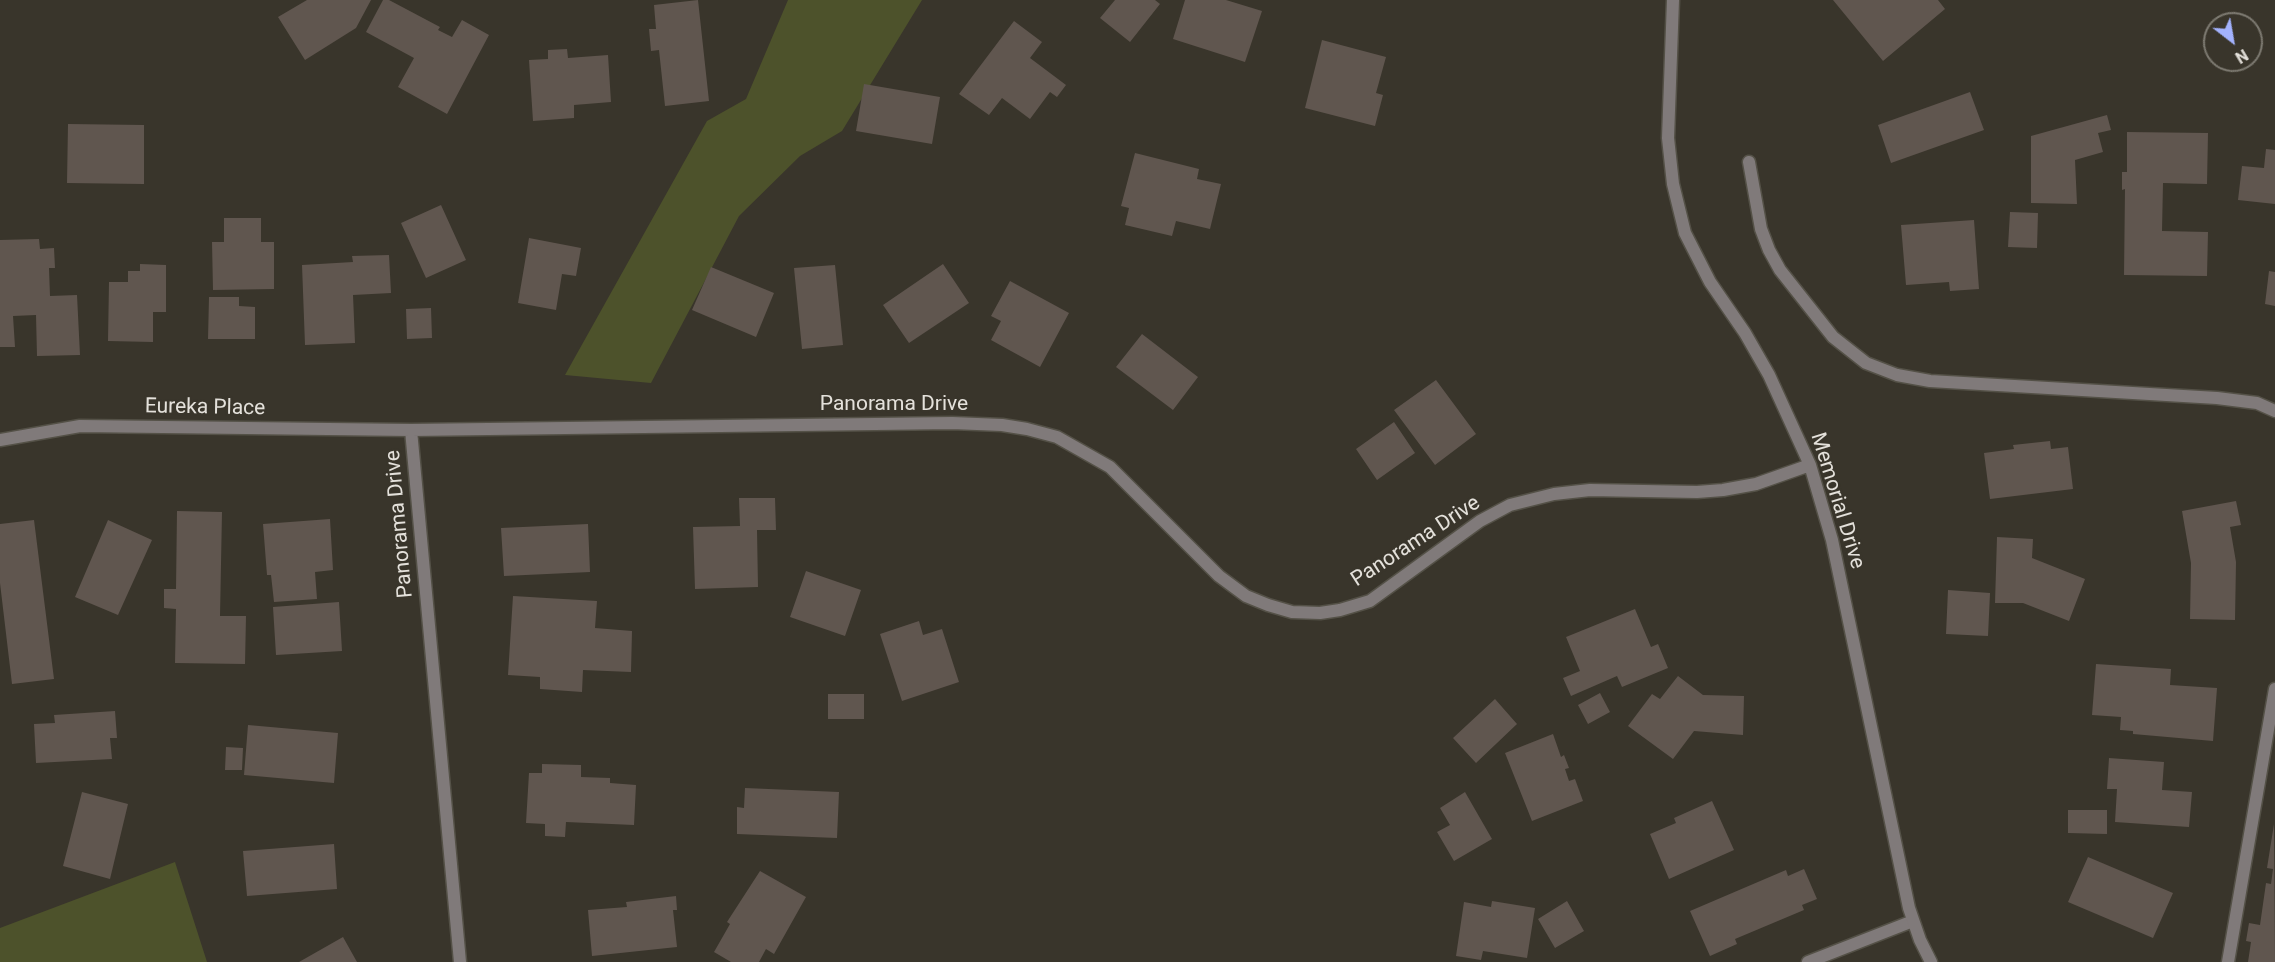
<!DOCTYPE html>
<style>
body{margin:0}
#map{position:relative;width:2275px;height:962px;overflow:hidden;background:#39352b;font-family:Roboto,sans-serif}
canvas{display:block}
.north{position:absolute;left:2203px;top:12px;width:60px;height:60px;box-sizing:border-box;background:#39352b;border:2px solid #7d7a71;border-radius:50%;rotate:149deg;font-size:16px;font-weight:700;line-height:24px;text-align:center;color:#e4e1db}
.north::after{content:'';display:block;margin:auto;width:21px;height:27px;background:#a3b2fd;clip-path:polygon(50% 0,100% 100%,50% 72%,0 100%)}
</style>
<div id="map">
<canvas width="2275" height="962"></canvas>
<div class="north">N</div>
</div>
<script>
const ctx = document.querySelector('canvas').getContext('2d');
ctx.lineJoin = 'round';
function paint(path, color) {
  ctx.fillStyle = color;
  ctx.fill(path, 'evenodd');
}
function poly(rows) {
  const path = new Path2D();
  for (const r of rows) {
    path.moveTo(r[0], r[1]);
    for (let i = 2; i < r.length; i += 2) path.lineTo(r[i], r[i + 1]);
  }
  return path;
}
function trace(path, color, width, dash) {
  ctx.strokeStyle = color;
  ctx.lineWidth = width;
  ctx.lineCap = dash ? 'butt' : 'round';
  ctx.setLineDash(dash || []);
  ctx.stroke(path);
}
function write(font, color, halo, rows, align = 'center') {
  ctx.font = font + ' Roboto,sans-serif';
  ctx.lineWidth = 4.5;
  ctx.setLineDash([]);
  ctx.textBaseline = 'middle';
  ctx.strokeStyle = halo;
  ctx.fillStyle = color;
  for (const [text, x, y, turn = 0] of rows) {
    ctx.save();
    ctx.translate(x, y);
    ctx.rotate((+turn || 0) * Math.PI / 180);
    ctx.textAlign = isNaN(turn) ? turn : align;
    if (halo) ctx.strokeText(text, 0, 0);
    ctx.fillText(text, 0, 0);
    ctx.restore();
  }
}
paint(poly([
 [788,0,922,0,842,131,800,156,739,216,651,383,565,375,707,121,746,99],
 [175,862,207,962,0,962,0,928]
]), '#4d522b');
paint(poly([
 [307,0,371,0,356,28,305,60,278,17],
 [383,0,389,0,440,27,438,30,452,37,462,20,489,35,447,114,398,87,414,58,366,32],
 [698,0,709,101,665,106,659,50,651,51,649,29,656,29,654,5],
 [1115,0,1155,0,1160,4,1130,42,1100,18],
 [1185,0,1226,0,1262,11,1245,62,1173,39],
 [1833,0,1938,0,1945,9,1883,61],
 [1014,21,1042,42,1030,58,1066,85,1057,97,1050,92,1030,119,1002,98,989,115,959,94],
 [1322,40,1386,57,1376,93,1383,95,1375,126,1305,108],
 [567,49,568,58,608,55,611,102,574,105,574,118,533,121,529,60,548,59,548,50],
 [864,84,940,97,932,144,856,131],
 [1970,92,1984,130,1891,163,1878,125],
 [2107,115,2111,130,2098,133,2103,152,2075,160,2077,204,2031,203,2031,136],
 [68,124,144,125,144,184,67,183],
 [2127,132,2208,133,2207,184,2163,183,2162,231,2208,232,2207,276,2124,275,2125,189,2122,190,2122,172,2127,172],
 [2266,149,2275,150,2275,204,2238,200,2242,166,2264,168],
 [1135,153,1199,169,1197,179,1221,184,1210,229,1176,221,1172,236,1125,225,1129,208,1121,206],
 [441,205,466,260,426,278,401,223],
 [2010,212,2038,213,2037,248,2008,247],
 [224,218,261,218,261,242,274,242,274,289,213,290,212,242,224,242],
 [1974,220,1979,289,1950,291,1949,282,1906,285,1901,225],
 [529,238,581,248,576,276,562,274,556,310,518,303],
 [39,239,40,249,54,248,55,268,49,268,50,296,77,295,80,355,37,356,36,315,13,316,15,347,0,347,0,240],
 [389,255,391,293,353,295,355,343,305,345,302,265,353,262,352,256],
 [140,264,166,265,166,312,153,312,153,342,108,341,109,282,128,282,128,271,140,271],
 [943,264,969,303,909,343,883,305],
 [835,265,843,345,802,349,794,268],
 [711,267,774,293,756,337,692,310],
 [2269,271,2275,272,2275,306,2265,304],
 [1010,281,1069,313,1040,367,991,340,1001,321,991,316],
 [209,297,239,297,239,306,255,307,255,339,208,339],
 [431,308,432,338,407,339,406,309],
 [1142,334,1198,377,1173,410,1116,367],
 [1436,380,1476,434,1435,465,1394,410],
 [1394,422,1415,453,1377,480,1356,449],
 [2050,441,2051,449,2068,447,2073,489,1990,499,1984,453,2014,449,2013,445],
 [739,498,775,498,776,530,757,530,758,587,695,589,693,527,740,526],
 [2236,501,2241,525,2230,527,2236,562,2235,620,2190,619,2191,563,2182,511],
 [177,511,222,512,220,616,246,616,245,664,175,663,176,609,164,608,164,589,176,589],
 [330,519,333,570,315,572,317,599,274,602,271,575,267,575,263,524],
 [34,520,54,679,12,684,0,583,0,524],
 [108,520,152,540,118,615,75,597],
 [588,524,590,572,504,576,501,528],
 [1997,537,2033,539,2032,558,2085,579,2069,621,2023,603,1995,603],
 [806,571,861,590,845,636,790,617],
 [1948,590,1990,593,1988,636,1946,634],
 [513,596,597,601,595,628,632,631,631,672,583,670,582,692,540,689,540,677,508,675],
 [339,602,342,651,276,655,273,607],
 [1635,609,1651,647,1658,644,1668,668,1622,687,1617,676,1571,696,1563,678,1580,671,1566,637],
 [919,621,923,635,942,629,959,682,902,701,880,634],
 [2096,664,2171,669,2170,685,2217,688,2213,741,2133,734,2133,731,2120,730,2121,717,2092,715],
 [1678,676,1703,695,1744,696,1743,735,1694,731,1673,759,1628,726,1652,694,1660,699],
 [1600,693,1610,712,1588,724,1578,705],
 [828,694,864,694,864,719,828,719],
 [1495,699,1517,724,1476,763,1453,738],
 [115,711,117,738,110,738,112,759,36,763,34,724,55,723,54,715],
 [248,725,338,733,334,783,244,775],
 [1553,734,1561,757,1564,755,1569,768,1565,769,1569,781,1575,779,1583,801,1532,821,1505,753],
 [226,747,243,748,242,770,225,770],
 [2109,758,2164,762,2162,790,2192,792,2189,827,2115,822,2117,789,2107,789],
 [542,764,581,765,581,777,610,778,610,783,636,785,634,825,566,822,565,837,545,836,545,824,526,823,529,773,542,773],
 [745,788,839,792,837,838,737,834,737,807,744,808],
 [82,792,128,804,110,879,63,866],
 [1465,792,1492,839,1454,861,1437,832,1450,825,1440,808],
 [1712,801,1734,850,1669,879,1650,834,1676,823,1674,818],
 [2068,810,2107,810,2107,834,2068,833],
 [2274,824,2275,962,2248,962,2251,942,2246,941,2249,923,2260,925,2266,883,2271,884,2273,869,2267,868],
 [334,844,337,889,247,896,243,851],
 [2088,857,2173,893,2153,938,2068,902],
 [1804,869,1817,899,1802,905,1804,910,1735,939,1737,944,1710,956,1690,911,1786,870,1788,876],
 [760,871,806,897,774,954,766,949,759,962,731,962,714,952,730,924,727,922],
 [676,896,677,910,673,910,677,947,592,956,588,910,627,907,626,902],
 [1492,901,1535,908,1527,958,1483,951,1481,960,1456,956,1464,902,1491,907],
 [1567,901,1584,931,1555,948,1538,919],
 [343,937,357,962,299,962]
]), '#60564f');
const service = poly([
 [1749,162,1761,229,1769,250,1780,270,1833,337,1866,363,1897,375,1930,381,2217,398,2257,403,2275,411],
 [1808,962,1913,921],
 [2228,962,2275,689]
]);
const minor = poly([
 [1673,0,1668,138,1673,184,1685,233,1710,282,1745,333,1769,375,1810,465,1832,540,1909,908,1920,940,1931,962],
 [0,440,80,426,411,430],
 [460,962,411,430,952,423,1002,425,1027,429,1057,437,1110,467,1219,576,1246,596,1268,605,1292,612,1320,613,1340,610,1370,601,1480,521,1510,505,1554,494,1590,490,1697,492,1723,490,1756,484,1810,465]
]);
trace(service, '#545147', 15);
trace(minor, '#545147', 15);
trace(service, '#807a7a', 12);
trace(minor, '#807a7a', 12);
write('21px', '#e4e1db', '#39352b', [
 ["Panorama Drive",894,405],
 ["Eureka Place",205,408,1],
 ["Memorial Drive",1837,501,73],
 ["Panorama Drive",400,524,-95],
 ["Panorama Drive",1416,542,-33]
]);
</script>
